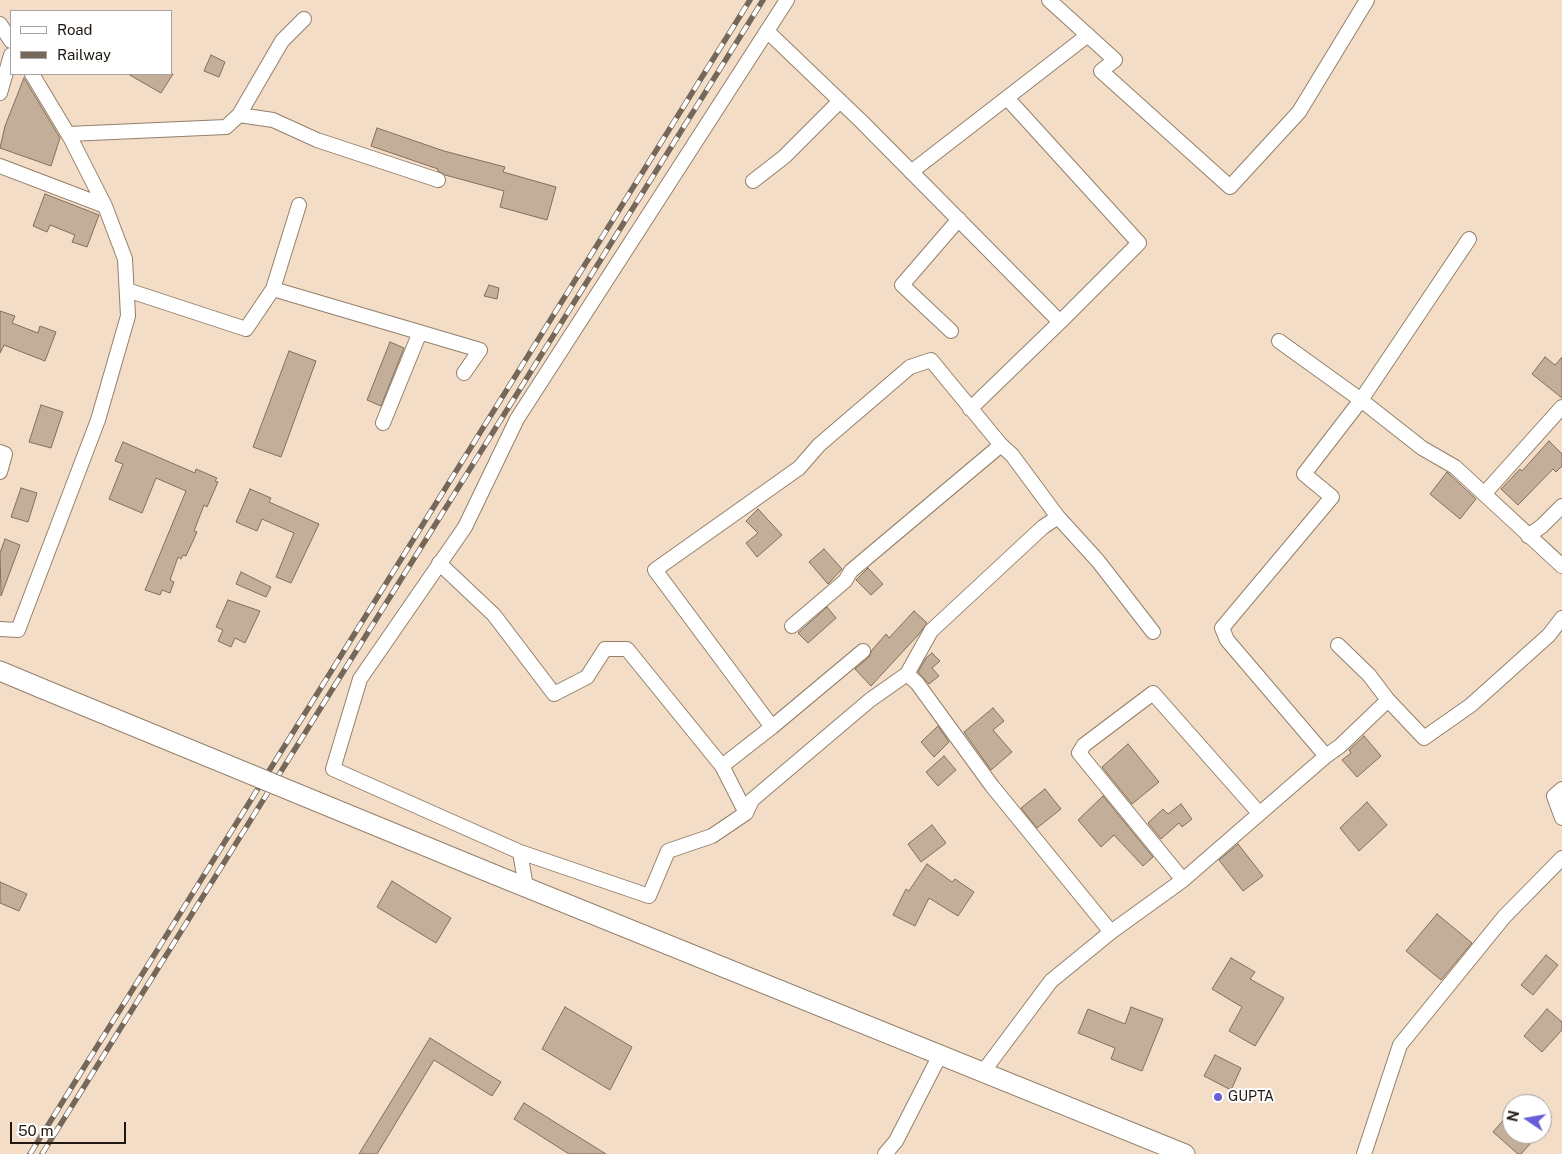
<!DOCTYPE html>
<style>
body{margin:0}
#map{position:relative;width:1562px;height:1154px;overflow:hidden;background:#f3ddc7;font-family:"Public Sans",sans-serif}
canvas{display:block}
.legend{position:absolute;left:10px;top:10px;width:162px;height:65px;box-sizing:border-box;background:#fff;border:1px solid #a6a3a0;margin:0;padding:6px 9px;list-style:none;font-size:15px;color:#211911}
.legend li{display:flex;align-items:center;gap:10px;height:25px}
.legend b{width:25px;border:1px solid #a6a3a0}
.north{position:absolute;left:1502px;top:1094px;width:50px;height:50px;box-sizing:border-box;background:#fff;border:1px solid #a6a3a0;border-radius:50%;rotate:282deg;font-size:14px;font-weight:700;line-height:20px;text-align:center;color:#211911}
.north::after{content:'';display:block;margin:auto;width:18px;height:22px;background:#695ed8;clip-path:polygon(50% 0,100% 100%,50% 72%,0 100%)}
.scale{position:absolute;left:10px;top:1122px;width:116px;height:22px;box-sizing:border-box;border:2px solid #211911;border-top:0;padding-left:6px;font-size:15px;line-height:18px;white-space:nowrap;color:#211911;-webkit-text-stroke:4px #fff;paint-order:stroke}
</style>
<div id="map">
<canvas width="1562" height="1154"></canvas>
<ul class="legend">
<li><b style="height:6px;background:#fff"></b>Road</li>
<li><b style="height:6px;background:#75685a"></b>Railway</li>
</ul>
<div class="north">N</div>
<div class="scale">50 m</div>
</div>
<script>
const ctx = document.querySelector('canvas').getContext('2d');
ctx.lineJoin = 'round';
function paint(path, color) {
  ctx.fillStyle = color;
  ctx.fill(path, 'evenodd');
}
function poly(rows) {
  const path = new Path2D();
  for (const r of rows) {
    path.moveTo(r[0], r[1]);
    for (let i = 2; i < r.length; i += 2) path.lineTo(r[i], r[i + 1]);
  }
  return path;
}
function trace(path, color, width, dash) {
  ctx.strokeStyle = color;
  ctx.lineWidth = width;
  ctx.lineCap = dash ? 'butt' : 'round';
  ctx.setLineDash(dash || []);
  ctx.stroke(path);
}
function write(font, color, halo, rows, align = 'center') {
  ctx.font = font + ' "Public Sans",sans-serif';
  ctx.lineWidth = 4;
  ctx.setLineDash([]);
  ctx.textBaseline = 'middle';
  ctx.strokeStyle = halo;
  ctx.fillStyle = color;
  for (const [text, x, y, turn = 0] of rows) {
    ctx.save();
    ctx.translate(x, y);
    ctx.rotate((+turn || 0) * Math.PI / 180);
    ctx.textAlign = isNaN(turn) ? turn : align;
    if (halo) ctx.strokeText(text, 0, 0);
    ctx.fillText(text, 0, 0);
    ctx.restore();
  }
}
const building = poly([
 [211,55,225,62,219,77,204,71,211,55],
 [128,74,173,74,161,93,128,74],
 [24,78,60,138,51,166,0,148,5,126,24,78],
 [377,128,444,151,505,167,503,172,556,187,547,220,500,207,504,191,445,175,438,171,438,169,371,146,377,128],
 [45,194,99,215,87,247,72,242,75,235,50,225,47,232,33,226,45,194],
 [489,285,499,288,497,299,484,296,489,285],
 [0,311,15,316,12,323,38,333,40,326,56,332,45,361,4,345,0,353,0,311],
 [390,342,404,348,381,406,367,400,390,342],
 [289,351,316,361,281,457,253,447,289,351],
 [1545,357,1555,365,1562,357,1562,398,1532,374,1545,357],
 [41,405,63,412,51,448,29,442,41,405],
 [1549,441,1562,454,1562,466,1556,472,1553,469,1518,505,1501,489,1520,469,1522,471,1549,441],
 [123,442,195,473,196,469,217,478,215,481,218,482,207,507,204,505,194,531,197,532,186,556,183,555,181,559,178,557,170,580,174,582,170,593,162,590,160,595,145,590,186,491,156,478,142,513,109,499,123,464,115,461,123,442],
 [1447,472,1476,499,1460,519,1430,494,1447,472],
 [21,488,37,493,28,522,11,517,21,488],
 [250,489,271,498,269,502,319,524,291,583,276,577,294,533,262,519,257,531,236,522,250,489],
 [758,509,782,535,757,557,746,543,758,533,746,521,758,509],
 [5,539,20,545,1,596,0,553,5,539],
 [824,549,842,569,828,584,809,562,824,549],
 [868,568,883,584,871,595,856,580,868,568],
 [241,572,271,587,266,597,236,584,241,572],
 [228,600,260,611,245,643,235,638,231,647,218,641,223,630,216,627,228,600],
 [827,607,836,618,808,643,798,633,827,607],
 [914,611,927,623,919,634,871,686,855,669,869,657,872,650,886,634,889,638,914,611],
 [932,653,940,661,932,668,939,676,929,684,918,672,926,658,932,653],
 [993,708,1004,721,993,730,1012,752,991,770,964,732,993,708],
 [938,726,949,742,934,757,921,742,938,726],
 [1364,736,1381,756,1357,777,1342,760,1351,753,1349,750,1364,736],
 [1128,744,1159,782,1132,804,1102,767,1128,744],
 [944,756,956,770,938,786,926,772,944,756],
 [1045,789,1061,809,1037,828,1021,808,1045,789],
 [1103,796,1153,857,1143,866,1114,835,1101,847,1078,820,1103,796],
 [1367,802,1387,825,1359,851,1340,828,1367,802],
 [1181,804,1192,819,1182,827,1179,823,1161,839,1148,823,1163,809,1168,814,1181,804],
 [932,825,946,843,921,862,908,844,932,825],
 [1238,844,1263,876,1243,891,1219,860,1238,844],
 [927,864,952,882,955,879,974,892,958,916,929,898,915,926,893,915,906,889,909,891,927,864],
 [392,881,451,918,436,943,377,907,392,881],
 [0,882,27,894,19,911,0,903,0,882],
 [1437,914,1472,943,1441,980,1406,951,1437,914],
 [1546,955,1558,965,1533,995,1521,985,1546,955],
 [1231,958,1255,972,1250,979,1284,998,1255,1046,1229,1031,1242,1007,1212,989,1231,958],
 [565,1007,632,1047,610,1090,542,1049,565,1007],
 [1131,1007,1163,1019,1142,1071,1111,1059,1115,1048,1078,1033,1088,1009,1125,1024,1131,1007],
 [1547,1009,1562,1022,1562,1030,1542,1052,1524,1036,1547,1009],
 [430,1038,501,1082,492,1096,434,1060,377,1154,359,1154,430,1038],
 [1215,1055,1241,1068,1231,1090,1204,1076,1215,1055],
 [524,1103,606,1154,569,1154,514,1119,524,1103],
 [1512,1110,1512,1134,1539,1134,1521,1154,1518,1154,1493,1132,1512,1110]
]);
paint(building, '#c3af99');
trace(building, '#826e5a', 1);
const minor = poly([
 [1049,0,1115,60,1101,71,1230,187,1299,112,1367,0],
 [0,24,11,41],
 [767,31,862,122,1060,322,970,409],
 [0,93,11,55],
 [1007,98,1139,243,1060,322],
 [239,115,273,120,317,140,438,180],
 [68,134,226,127,239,115,282,41,304,19],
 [0,166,105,206],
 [911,172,1088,35],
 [753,181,784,157,840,101],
 [273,289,299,205],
 [127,290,246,329,273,289,480,350,464,373],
 [951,331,902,285,959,219],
 [1279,341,1361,400,1422,448,1455,467,1562,566],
 [383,423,420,332],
 [0,452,5,454,0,472],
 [1484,494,1562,407],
 [1528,536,1542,526,1562,506],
 [439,563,494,615,554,694,587,677,605,649,627,649,722,766,746,813,752,800,870,700,907,674,931,631,1043,527,1058,517],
 [792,626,845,581,851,571,1001,445],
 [0,629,18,630,98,420,128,316,125,259,105,206,71,139,32,74],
 [1338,645,1369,675,1388,700,1424,738,1471,705,1549,635,1562,618],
 [907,674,917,683,992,786,1111,932],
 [772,727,655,570,799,468,819,445,910,367,931,360,1001,445,1012,455,1058,517,1098,561,1153,632],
 [1326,756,1227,640,1222,628,1332,497,1304,474,1361,400,1469,239],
 [722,766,772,727,863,651],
 [1562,789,1554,796,1562,818],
 [520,852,649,896,668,851,712,836,746,813],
 [1183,880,1079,753,1084,745,1153,693,1259,813],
 [526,887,520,852,333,769,360,679,465,527,517,419,787,0],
 [983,1072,1051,981,1111,932,1183,880,1326,756,1340,746,1388,700],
 [885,1154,896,1141,940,1055],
 [1364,1154,1400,1045,1504,917,1562,858]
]);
const secondary = poly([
 [0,671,43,689],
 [493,874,1185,1154]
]);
trace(minor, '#93806b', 16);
trace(secondary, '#93806b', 21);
trace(minor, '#fff', 14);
trace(secondary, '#fff', 19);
const rail = poly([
 [30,1154,750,0],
 [42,1154,763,0]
]);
trace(rail, '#75685a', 5.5);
trace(rail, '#fff', 4, [11]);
const secondaryBridge = poly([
 [43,689,493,874]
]);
trace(secondaryBridge, '#93806b', 21, []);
trace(secondaryBridge, '#fff', 19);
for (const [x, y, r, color] of [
 [1218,1097,5,"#695ed8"]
]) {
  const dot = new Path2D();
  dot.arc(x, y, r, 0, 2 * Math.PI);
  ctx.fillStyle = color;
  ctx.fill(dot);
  trace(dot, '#fff', 2);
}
write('14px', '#211911', '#fff', [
 ["GUPTA",1228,1097]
], 'left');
</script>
